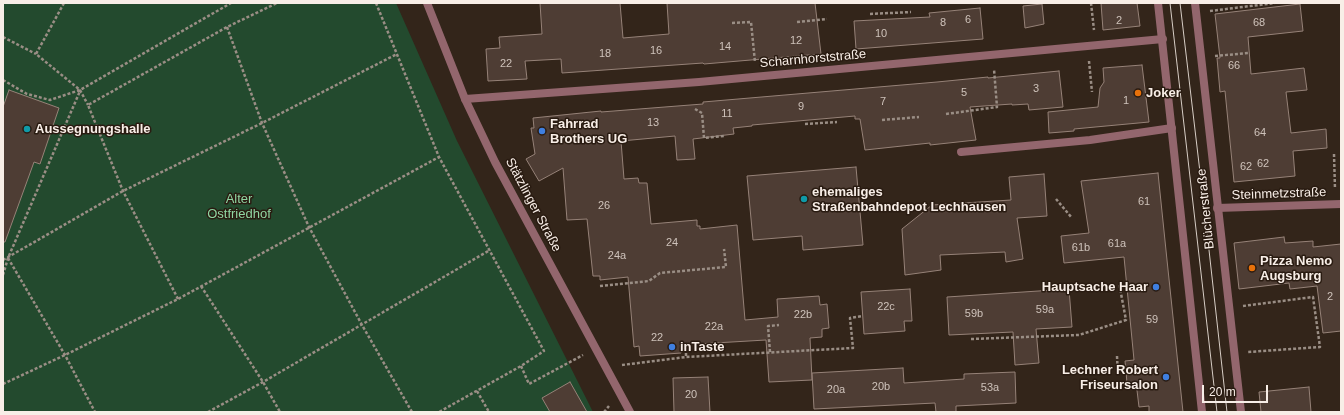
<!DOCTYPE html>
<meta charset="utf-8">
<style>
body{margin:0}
#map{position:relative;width:1344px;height:415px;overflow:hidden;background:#33251a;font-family:Helvetica,sans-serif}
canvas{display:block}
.frame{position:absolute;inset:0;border:4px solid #f8eee7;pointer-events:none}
.scale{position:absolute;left:1202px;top:385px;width:66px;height:18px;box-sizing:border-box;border:2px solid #f8eee7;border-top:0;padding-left:5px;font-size:12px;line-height:14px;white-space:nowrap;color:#f8eee7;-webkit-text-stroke:3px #291b11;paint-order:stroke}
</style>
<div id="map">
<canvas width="1344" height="415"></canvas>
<div class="frame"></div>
<div class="scale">20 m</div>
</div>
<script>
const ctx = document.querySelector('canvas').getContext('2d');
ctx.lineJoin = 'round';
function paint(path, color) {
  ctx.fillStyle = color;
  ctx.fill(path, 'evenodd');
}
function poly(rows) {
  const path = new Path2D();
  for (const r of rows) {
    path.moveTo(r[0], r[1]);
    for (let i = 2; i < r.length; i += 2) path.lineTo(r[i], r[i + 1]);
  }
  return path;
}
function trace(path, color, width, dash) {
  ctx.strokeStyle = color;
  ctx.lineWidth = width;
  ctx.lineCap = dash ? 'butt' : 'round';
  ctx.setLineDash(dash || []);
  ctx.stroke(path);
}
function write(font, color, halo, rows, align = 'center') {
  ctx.font = font + ' Helvetica,sans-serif';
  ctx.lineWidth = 3;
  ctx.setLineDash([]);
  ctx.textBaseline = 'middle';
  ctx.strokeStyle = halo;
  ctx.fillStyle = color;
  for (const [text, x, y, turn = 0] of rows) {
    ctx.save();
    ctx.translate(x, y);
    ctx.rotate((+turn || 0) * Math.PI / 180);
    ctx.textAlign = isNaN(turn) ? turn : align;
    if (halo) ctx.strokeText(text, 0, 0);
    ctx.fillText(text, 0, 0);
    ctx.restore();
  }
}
paint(poly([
 [3,3,396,3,457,141,593,412,3,412]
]), '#234a2e');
const building = poly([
 [540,3,620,3,623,38,669,34,667,3,815,3,821,54,704,64,703,63,562,73,561,59,525,61,527,79,488,81,486,49,500,48,499,37,542,34,540,3],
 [1101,3,1137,3,1140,26,1103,30,1101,3],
 [1042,4,1044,24,1025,28,1023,6,1042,4],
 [1300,4,1303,31,1248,37,1251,74,1304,68,1307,90,1286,92,1291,133,1326,129,1327,148,1293,151,1295,176,1234,182,1225,91,1220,92,1217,58,1220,58,1215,14,1300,4],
 [980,8,983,39,856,49,854,21,930,17,929,13,980,8],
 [1142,65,1149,122,1074,129,1074,131,1049,133,1048,112,1098,107,1100,88,1104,82,1103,68,1142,65],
 [1059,71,1063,107,1029,110,1028,104,1012,105,1012,104,970,107,976,140,930,145,930,143,865,150,860,119,855,119,855,116,752,125,752,126,733,128,734,134,693,139,695,159,677,160,675,136,621,141,624,179,638,178,639,183,647,183,651,224,697,220,697,226,700,226,700,229,737,225,745,320,778,317,777,299,819,296,820,305,827,304,829,328,822,329,822,337,810,338,812,380,769,382,766,340,680,345,681,353,640,356,639,346,634,347,628,277,600,280,600,276,593,276,587,219,567,220,563,168,539,181,526,159,535,154,531,128,534,128,533,118,601,111,601,112,703,104,703,102,937,82,988,77,988,78,1059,71],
 [9,90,59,108,40,164,34,162,5,242,3,242,3,107,9,90],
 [856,167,863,245,803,250,802,236,753,240,747,176,856,167],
 [1158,173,1167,260,1183,412,1149,412,1149,406,1139,407,1136,382,1127,383,1125,361,1134,360,1124,257,1064,263,1061,236,1089,233,1081,181,1158,173],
 [1044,174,1047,216,1017,218,1023,259,1006,262,1005,252,940,255,941,270,905,275,902,229,932,205,1011,200,1009,177,1044,174],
 [1284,237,1285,243,1313,241,1313,247,1341,244,1341,331,1323,333,1317,286,1290,289,1289,283,1239,289,1234,243,1284,237],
 [910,289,912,321,904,321,905,331,864,334,861,292,910,289],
 [1069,289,1072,327,1036,329,1039,363,1015,365,1013,332,949,335,947,297,1069,289],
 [903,368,904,383,964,379,964,374,1015,372,1016,403,956,406,956,412,936,412,935,403,814,409,812,373,903,368],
 [708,377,710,412,674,412,673,378,708,377],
 [570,382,587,412,550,412,542,398,570,382],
 [1309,387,1311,412,1261,412,1259,392,1309,387]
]);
paint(building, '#4e3d34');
trace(building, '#968278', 1);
trace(poly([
 [64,3,36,54,80,90,88,105],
 [376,3,439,157,544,351,521,366,439,412],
 [1091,3,1094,30],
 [1210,11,1275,3],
 [870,14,911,12],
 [797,22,827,19],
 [732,23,751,22,755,62],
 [227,27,262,123,309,227,362,325,412,412],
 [3,37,36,54],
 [1215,56,1249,53],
 [1089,61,1092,92],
 [3,80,27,94,50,100,80,90,231,3],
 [695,109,702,113,704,138,724,136],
 [946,114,997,107,994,69],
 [882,120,919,117],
 [805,124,837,122],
 [1334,154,1335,189],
 [1056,199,1072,218],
 [8,258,65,355,95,412],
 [3,260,123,191,262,123,397,54],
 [3,275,8,258,80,91],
 [201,286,263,382,280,412],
 [600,286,649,281,660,273,726,267,724,249],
 [178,299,123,191,88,105,227,27,277,3],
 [1243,306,1313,297,1320,347,1248,352],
 [971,339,1079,335,1126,320,1119,283],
 [686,348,686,357],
 [770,352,768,326,779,325],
 [1117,356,1118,376],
 [622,365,686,357,853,348,850,318,862,316],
 [521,366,529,384,583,355],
 [3,384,65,355,178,299,439,157],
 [477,391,489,412],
 [208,412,263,382,490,250],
 [604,412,609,406]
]), '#9a8e85', 2.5, [3, 2]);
trace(poly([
 [961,152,1090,140,1172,128]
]), '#93666d', 8);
trace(poly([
 [465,99,699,82,1163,39],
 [1217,208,1341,204]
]), '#93666d', 8);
trace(poly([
 [427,3,465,99,495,162,630,412],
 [1158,3,1202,412],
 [1195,3,1241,412]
]), '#93666d', 8);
trace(poly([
 [1170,3,1217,412],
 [1180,3,1206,223,1227,412]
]), '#d8cec6', 1);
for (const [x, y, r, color] of [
 [1138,93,4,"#e8710a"],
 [27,129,4,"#0f9aa8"],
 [542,131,4,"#3f7fe0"],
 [804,199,4,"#0f9aa8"],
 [1252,268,4,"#e8710a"],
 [1156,287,4,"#3f7fe0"],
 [672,347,4,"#3f7fe0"],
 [1166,377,4,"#3f7fe0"]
]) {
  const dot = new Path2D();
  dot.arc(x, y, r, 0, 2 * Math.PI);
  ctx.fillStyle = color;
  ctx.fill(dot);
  trace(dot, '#291b11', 1.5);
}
write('11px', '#cec2ba', null, [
 ["6",968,20],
 ["2",1119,21],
 ["8",943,23],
 ["68",1259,23],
 ["10",881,34],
 ["12",796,41],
 ["14",725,47],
 ["16",656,51],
 ["18",605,54],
 ["22",506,64],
 ["66",1234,66],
 ["3",1036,89],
 ["5",964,93],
 ["1",1126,101],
 ["7",883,102],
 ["9",801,107],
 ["11",727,114],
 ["13",653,123],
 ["64",1260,133],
 ["62",1263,164],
 ["62",1246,167],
 ["61",1144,202],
 ["26",604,206],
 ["24",672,243],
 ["61a",1117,244],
 ["61b",1081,248],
 ["24a",617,256],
 ["2",1330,297],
 ["22c",886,307],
 ["59a",1045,310],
 ["59b",974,314],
 ["22b",803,315],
 ["59",1152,320],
 ["22a",714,327],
 ["22",657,338],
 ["20b",881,387],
 ["53a",990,388],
 ["20a",836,390],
 ["20",691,395]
]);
write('13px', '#f8eee7', '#291b11', [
 ["Scharnhorststraße",813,59,-5],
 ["Steinmetzstraße",1279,194,-2],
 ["Stätzlinger Straße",533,205,62],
 ["Blücherstraße",1206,209,-96]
]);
write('bold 13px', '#f8eee7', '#291b11', [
 ["Joker",1146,93],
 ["Fahrrad",550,124],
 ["Brothers UG",550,139],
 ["Aussegnungshalle",35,129],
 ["ehemaliges",812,192],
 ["Straßenbahndepot Lechhausen",812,207],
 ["Pizza Nemo",1260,261],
 ["Augsburg",1260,276],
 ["Hauptsache Haar",1148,287,"right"],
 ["inTaste",680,347],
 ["Lechner Robert",1158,370,"right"],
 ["Friseursalon",1158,385,"right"]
], 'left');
write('13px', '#90d6a2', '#291b11', [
 ["Alter",239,199],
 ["Ostfriedhof",239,214]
]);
</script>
